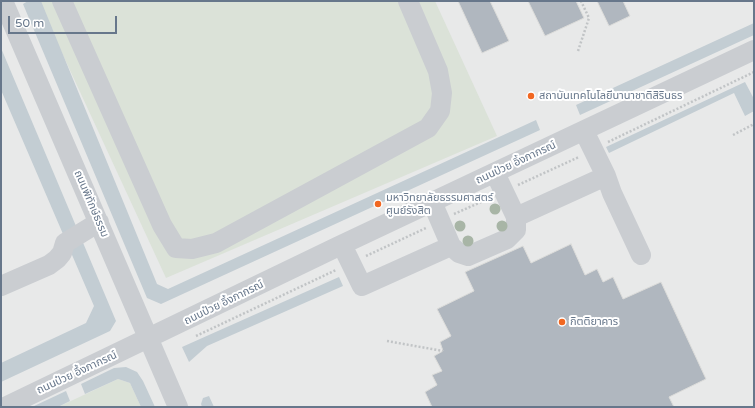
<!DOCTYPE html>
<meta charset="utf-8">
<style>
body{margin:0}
#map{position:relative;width:755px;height:408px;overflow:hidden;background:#fafaf8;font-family:"Varela Round",sans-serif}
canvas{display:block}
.frame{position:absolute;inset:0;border:2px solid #67778b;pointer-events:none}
.scale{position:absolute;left:8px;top:16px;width:109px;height:18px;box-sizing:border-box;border:2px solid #67778b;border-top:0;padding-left:5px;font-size:12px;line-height:14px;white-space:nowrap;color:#67778b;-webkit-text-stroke:3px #fff;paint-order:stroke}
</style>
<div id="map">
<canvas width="755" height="408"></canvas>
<div class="frame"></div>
<div class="scale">50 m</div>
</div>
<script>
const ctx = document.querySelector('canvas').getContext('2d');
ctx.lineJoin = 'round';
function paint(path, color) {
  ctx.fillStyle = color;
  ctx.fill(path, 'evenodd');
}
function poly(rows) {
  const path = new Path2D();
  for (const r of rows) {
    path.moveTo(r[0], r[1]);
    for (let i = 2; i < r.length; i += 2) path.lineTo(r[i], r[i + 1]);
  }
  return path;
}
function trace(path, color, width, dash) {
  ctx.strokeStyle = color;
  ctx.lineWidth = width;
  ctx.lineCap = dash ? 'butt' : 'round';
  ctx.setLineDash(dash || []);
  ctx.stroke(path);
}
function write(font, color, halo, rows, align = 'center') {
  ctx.font = font + ' "Varela Round","Noto Sans Thai",sans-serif';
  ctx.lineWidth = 4;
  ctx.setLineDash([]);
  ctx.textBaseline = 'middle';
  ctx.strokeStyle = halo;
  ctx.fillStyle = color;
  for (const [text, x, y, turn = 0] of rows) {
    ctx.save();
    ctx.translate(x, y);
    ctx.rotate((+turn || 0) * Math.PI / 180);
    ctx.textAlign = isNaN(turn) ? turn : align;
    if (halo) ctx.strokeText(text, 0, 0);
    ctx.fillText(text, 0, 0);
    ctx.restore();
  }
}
paint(poly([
 [1,1,754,1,754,407,1,407]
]), '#e8e9e9');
paint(poly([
 [38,1,435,1,497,136,166,278],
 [118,379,130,383,141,407,58,407]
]), '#dbe2d8');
paint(poly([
 [28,1,41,1,157,284,168,289,536,120,540,130,161,304,147,298,23,4],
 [754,23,754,35,580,115,576,105],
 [1,48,116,321,110,331,1,382,1,363,86,323,94,306,1,90],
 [745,82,754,99,754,111,745,116,734,93,609,153,606,147],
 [339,277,343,286,207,346,189,362,182,347],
 [126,367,137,372,143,381,155,407,141,407,130,383,118,379,85,394,81,384,114,368],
 [66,391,70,401,58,407,32,407],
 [209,396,214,407,202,407,201,404,203,398]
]), '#c3cdd3');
const building = poly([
 [458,1,490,1,509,41,482,53,458,1],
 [528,1,576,1,584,18,545,36,528,1],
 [597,1,623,1,630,16,609,26,597,1],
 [571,244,585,275,597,269,603,282,613,277,623,299,661,282,706,379,669,397,674,407,432,407,425,392,437,385,432,375,442,371,434,356,443,351,440,342,451,336,437,309,474,291,465,272,523,246,531,263,571,244]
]);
paint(building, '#b0b7bf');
trace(building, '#dcdcda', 1);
trace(poly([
 [578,51,589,18,581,1],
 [733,135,754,124],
 [608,142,754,72],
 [518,185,579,157],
 [454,214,490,198],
 [366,256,426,228],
 [196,336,336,270],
 [387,341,443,351]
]), '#c1c4c6', 2.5, [2, 2]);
trace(poly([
 [3,1,178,407],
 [62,1,162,225,176,248,192,249,216,243,428,128,440,111,442,93,438,71,408,1],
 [495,173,516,217],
 [606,176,612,193,641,255],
 [432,202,451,246],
 [342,245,362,286,451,246,459,253,468,256,507,239,516,230,516,217,606,176,584,131],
 [1,286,49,265,57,259,62,253,65,243,99,222],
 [5,407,339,246,754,50]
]), '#cacdd1', 20);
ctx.fillStyle = '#a8b5a6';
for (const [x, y] of [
 [495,209],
 [460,226],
 [502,226],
 [468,241]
]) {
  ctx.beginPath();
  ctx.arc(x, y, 5.5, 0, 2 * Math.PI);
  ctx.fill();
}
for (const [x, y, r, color] of [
 [531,96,4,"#f16721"],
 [378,204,4,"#f16721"],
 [562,322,4,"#f16721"]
]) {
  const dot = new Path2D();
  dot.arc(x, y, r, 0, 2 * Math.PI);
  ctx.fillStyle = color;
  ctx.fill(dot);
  trace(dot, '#fff', 1.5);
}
write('11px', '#67778b', '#fff', [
 ["สถาบันเทคโนโลยีนานาชาติสิรินธร",539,96],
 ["มหาวิทยาลัยธรรมศาสตร์",386,198],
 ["ศูนย์รังสิต",386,211],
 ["กิตติยาคาร",570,322]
], 'left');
write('11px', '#67778b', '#fff', [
 ["ถนนป๋วย อิ้งภากรณ์",516,163,-25],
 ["ถนนพิทักษ์ธรรม",91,204,67],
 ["ถนนป๋วย อิ้งภากรณ์",224,303,-26],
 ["ถนนป๋วย อึ้งภากรณ์",77,373,-25]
]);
</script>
